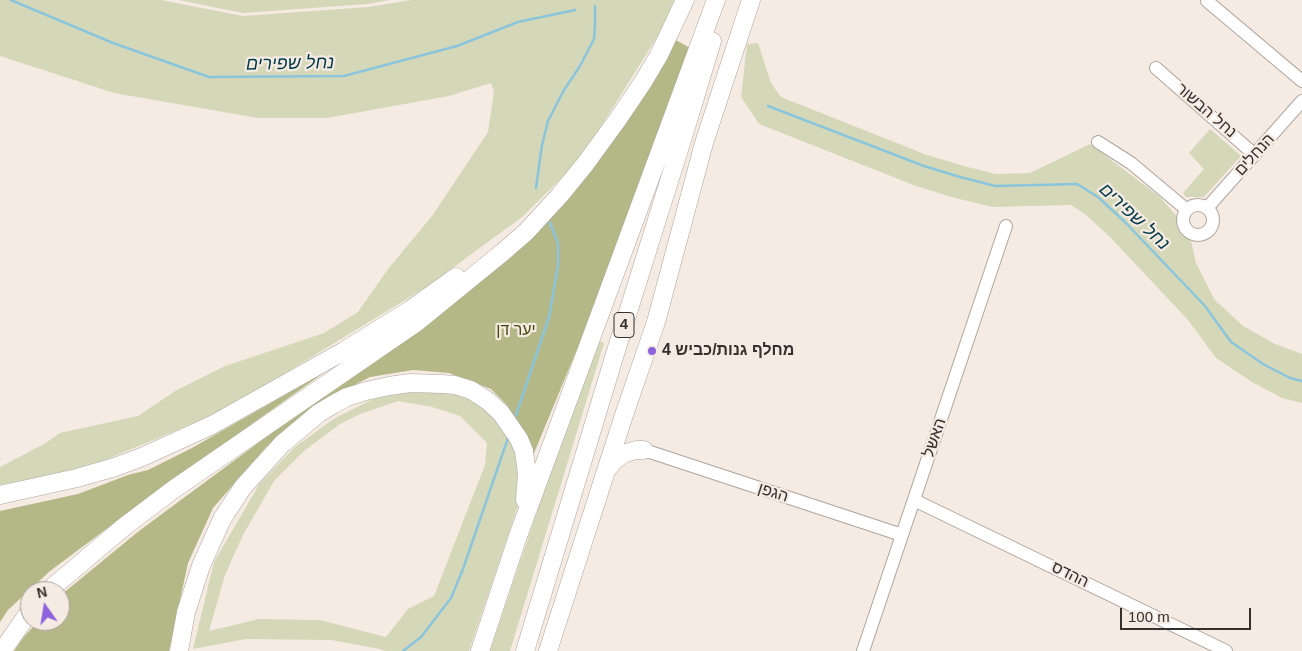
<!DOCTYPE html>
<meta charset="utf-8">
<style>
body{margin:0}
#map{position:relative;width:1302px;height:651px;overflow:hidden;background:#f5ebe3;font-family:Helvetica,sans-serif}
canvas{display:block}
.north{position:absolute;left:20px;top:581px;width:50px;height:50px;box-sizing:border-box;background:#f5ebe3;border:1px solid #a8a09a;border-radius:50%;rotate:347deg;font-size:14px;font-weight:700;line-height:20px;text-align:center;color:#34302d}
.north::after{content:'';display:block;margin:auto;width:18px;height:22px;background:#8d62dc;clip-path:polygon(50% 0,100% 100%,50% 72%,0 100%)}
.scale{position:absolute;left:1120px;top:608px;width:131px;height:22px;box-sizing:border-box;border:2px solid #34302d;border-top:0;padding-left:6px;font-size:15px;line-height:18px;white-space:nowrap;color:#34302d;-webkit-text-stroke:4px #f5ebe3;paint-order:stroke}
</style>
<div id="map">
<canvas width="1302" height="651"></canvas>
<div class="north">N</div>
<div class="scale">100 m</div>
</div>
<script>
const ctx = document.querySelector('canvas').getContext('2d');
ctx.lineJoin = 'round';
function paint(path, color) {
  ctx.fillStyle = color;
  ctx.fill(path, 'evenodd');
}
function poly(rows) {
  const path = new Path2D();
  for (const r of rows) {
    if (r.length === 3) {
      path.moveTo(r[0] + r[2], r[1]);
      path.arc(r[0], r[1], r[2], 0, 2 * Math.PI);
      continue;
    }
    path.moveTo(r[0], r[1]);
    for (let i = 2; i < r.length; i += 2) path.lineTo(r[i], r[i + 1]);
  }
  return path;
}
function trace(path, color, width, dash) {
  ctx.strokeStyle = color;
  ctx.lineWidth = width;
  ctx.lineCap = dash ? 'butt' : 'round';
  ctx.setLineDash(dash || []);
  ctx.stroke(path);
}
function write(font, color, halo, rows, align = 'center') {
  ctx.font = font + ' Helvetica,Heebo,sans-serif';
  ctx.lineWidth = 4.5;
  ctx.setLineDash([]);
  ctx.textBaseline = 'middle';
  ctx.strokeStyle = halo;
  ctx.fillStyle = color;
  for (const [text, x, y, turn = 0] of rows) {
    ctx.save();
    ctx.translate(x, y);
    ctx.rotate((+turn || 0) * Math.PI / 180);
    ctx.textAlign = isNaN(turn) ? turn : align;
    if (halo) ctx.strokeText(text, 0, 0);
    ctx.fillText(text, 0, 0);
    ctx.restore();
  }
}
paint(poly([
 [0,0,161,0,243,16,368,7,411,0,674,0,664,26,580,160,522,217,428,286,223,411,93,465,47,476,0,485,0,467,44,444,60,433,138,416,175,391,225,366,324,333,358,312,388,269,432,216,488,132,494,92,491,83,449,96,327,118,258,118,114,93,0,56],
 [178,0,390,0,368,4,243,13],
 [758,43,771,83,781,97,927,155,964,166,996,174,1030,173,1090,144,1160,197,1180,220,1191,241,1196,263,1214,299,1243,326,1275,344,1302,354,1302,403,1282,398,1252,382,1216,358,1188,320,1110,237,1085,214,1071,205,993,207,955,198,916,186,759,124,741,97,747,44],
 [1210,129,1241,156,1204,197,1186,197,1183,193,1204,169,1189,153],
 [595,340,604,343,510,651,490,651],
 [415,391,452,391,482,406,502,422,513,443,519,481,518,506,469,651,385,651,380,649,331,640,246,639,193,649,214,562,260,483,295,447,335,418,375,398],
 [398,401,432,407,460,416,487,443,485,465,434,596,408,609,386,637,320,620,259,619,209,631,225,575,243,535,274,481,304,451,340,424,360,414]
]), '#d5d8b8');
paint(poly([
 [672,38,692,49,609,272,532,458,521,428,507,405,491,389,449,373,413,370,370,377,333,396,266,447,213,508,188,563,169,651,14,651,23,638,38,621,60,621,60,596,61,595,139,531,285,423,388,350,513,250],
 [325,372,156,492,50,571,8,610,0,622,0,511,78,494,128,475,148,470,192,448]
]), '#b4b887');
trace(poly([
 [11,0,113,43,209,77,344,76,457,46,518,22,575,10],
 [768,106,924,166,960,177,995,186,1077,184,1098,197,1125,222,1205,306,1231,342,1263,364,1290,378,1302,381],
 [536,188,542,145,548,121,564,90,580,66,594,39,595,25,595,6],
 [516,415,549,317,558,266,558,243,550,223],
 [403,651,421,637,451,598,463,569,508,438]
]), '#8bc5db', 2.5);
const minor = poly([
 [1207,1,1302,81],
 [1156,68,1255,155],
 [1098,142,1131,163,1187,210],
 [1198,220,15],
 [1207,208,1302,101],
 [644,450,902,535],
 [914,500,1226,651],
 [863,651,1006,226]
]);
const highway = poly([
 [608,468,615,460,623,454,636,450,644,450],
 [0,495,77,478,115,467,142,457,212,425,344,351,410,310,456,277],
 [48,591,125,526,174,489,417,322,503,252,526,232,560,195,586,163,618,119,643,82,659,55,685,0],
 [2,651,30,611],
 [179,651,186,612,201,566,222,519,243,487,282,444,319,413,334,404,347,397,366,391,389,386,410,383,442,384,455,385,471,390,488,401,501,413,519,439,524,451,527,473,525,500],
 [480,651,518,536,716,0],
 [525,651,615,354,687,124,712,41],
 [548,651,624,415,656,322,704,143,751,0]
]);
trace(minor, '#afa59e', 14);
trace(highway, '#afa59e', 19);
trace(minor, '#fff', 12);
trace(highway, '#fff', 18);
for (const [x, y, r, color] of [
 [652,351,5,"#8d62dc"]
]) {
  const dot = new Path2D();
  dot.arc(x, y, r, 0, 2 * Math.PI);
  ctx.fillStyle = color;
  ctx.fill(dot);
  trace(dot, '#f5ebe3', 2);
}
for (const [x, y, w] of [
 [624,325,20]
]) {
  const box = new Path2D();
  box.roundRect(x - w / 2, y - 12.5, w, 25, 4);
  ctx.fillStyle = '#f5ebe3';
  ctx.fill(box);
  trace(box, '#34302d', 1);
}
write('bold 15px', '#34302d', null, [
 ["4",624,325]
]);
write('16px', '#34302d', '#f5ebe3', [
 ["נחל הבשור",1206,111,41],
 ["הנחלים",1255,155,-48],
 ["האשל",935,438,-71],
 ["הגפן",773,493,18],
 ["ההדס",1070,575,26]
]);
write('16px', '#484a10', '#f5ebe3', [
 ["יער דן",516,331]
]);
write('bold 16px', '#34302d', '#f5ebe3', [
 ["מחלף גנות/כביש 4",662,351]
], 'left');
write('italic 18px', '#043b4a', '#f5ebe3', [
 ["נחל שפירים",290,64,-1],
 ["נחל שפירים",1134,217,43]
]);
</script>
